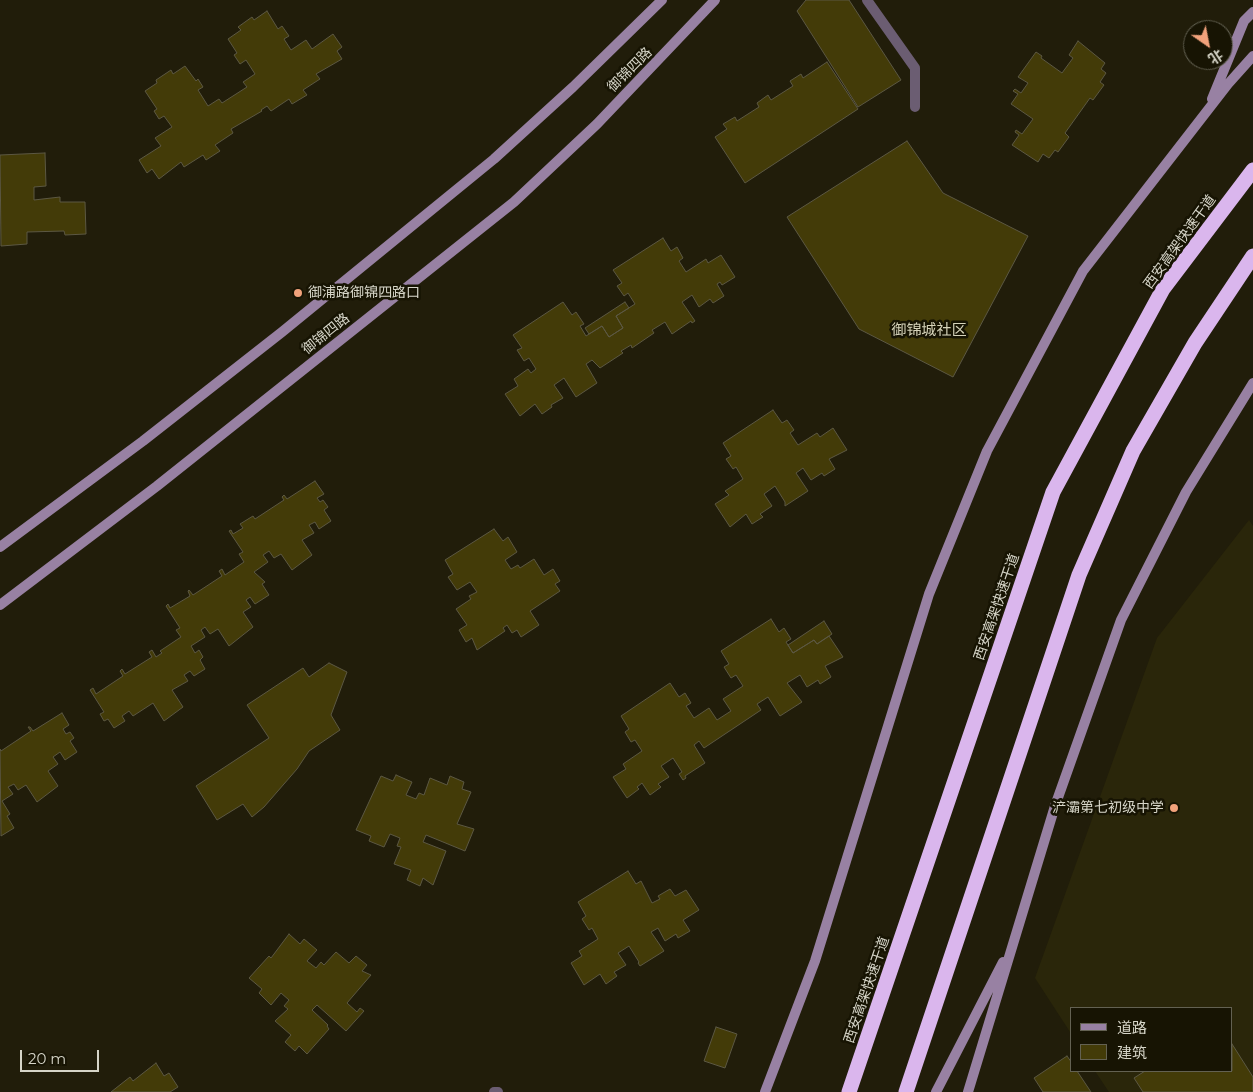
<!DOCTYPE html>
<meta charset="utf-8">
<style>
body{margin:0}
#map{position:relative;width:1253px;height:1092px;overflow:hidden;background:#211d0a;font-family:Montserrat,"Noto Sans SC",sans-serif}
canvas{display:block}
.legend{position:absolute;left:1070px;top:1007px;width:162px;height:65px;box-sizing:border-box;background:#171403;border:1px solid #636152;margin:0;padding:6px 9px;list-style:none;font-size:15px;color:#d6d5c8}
.legend li{display:flex;align-items:center;gap:10px;height:25px}
.legend b{width:25px;border:1px solid #636152}
.north{position:absolute;left:1183px;top:20px;width:50px;height:50px;box-sizing:border-box;background:#171403;border:1px solid #636152;border-radius:50%;rotate:147deg;font-size:14px;font-weight:700;line-height:20px;text-align:center;color:#d6d5c8}
.north::after{content:'';display:block;margin:auto;width:18px;height:22px;background:#f1a27b;clip-path:polygon(50% 0,100% 100%,50% 72%,0 100%)}
.scale{position:absolute;left:20px;top:1050px;width:79px;height:22px;box-sizing:border-box;border:2px solid #d6d5c8;border-top:0;padding-left:6px;font-size:15px;line-height:18px;white-space:nowrap;color:#d6d5c8;-webkit-text-stroke:4px #171403;paint-order:stroke}
</style>
<div id="map">
<canvas width="1253" height="1092"></canvas>
<ul class="legend">
<li><b style="height:6px;background:#9881a3"></b>道路</li>
<li><b style="height:14px;background:#433b08"></b>建筑</li>
</ul>
<div class="north">北</div>
<div class="scale">20 m</div>
</div>
<script>
const ctx = document.querySelector('canvas').getContext('2d');
ctx.lineJoin = 'round';
function paint(path, color) {
  ctx.fillStyle = color;
  ctx.fill(path, 'evenodd');
}
function poly(rows) {
  const path = new Path2D();
  for (const r of rows) {
    path.moveTo(r[0], r[1]);
    for (let i = 2; i < r.length; i += 2) path.lineTo(r[i], r[i + 1]);
  }
  return path;
}
function trace(path, color, width, dash) {
  ctx.strokeStyle = color;
  ctx.lineWidth = width;
  ctx.lineCap = dash ? 'butt' : 'round';
  ctx.setLineDash(dash || []);
  ctx.stroke(path);
}
function write(font, color, halo, rows, align = 'center') {
  ctx.font = font + ' Montserrat,"Noto Sans SC",sans-serif';
  ctx.lineWidth = 5;
  ctx.setLineDash([]);
  ctx.textBaseline = 'middle';
  ctx.strokeStyle = halo;
  ctx.fillStyle = color;
  for (const [text, x, y, turn = 0] of rows) {
    ctx.save();
    ctx.translate(x, y);
    ctx.rotate((+turn || 0) * Math.PI / 180);
    ctx.textAlign = isNaN(turn) ? turn : align;
    if (halo) ctx.strokeText(text, 0, 0);
    ctx.fillText(text, 0, 0);
    ctx.restore();
  }
}
paint(poly([
 [1249,520,1253,526,1253,1092,1109,1092,1095,1071,1232,1071,1232,1008,1072,1008,1072,1035,1035,978,1157,638]
]), '#2a260a');
const building = poly([
 [806,0,849,0,901,80,858,107,797,11,806,0],
 [267,11,278,29,282,26,289,36,284,39,291,50,306,40,312,49,333,34,342,47,337,51,342,59,316,74,320,79,303,90,307,95,292,104,289,99,271,111,267,106,261,110,262,111,231,129,233,133,215,145,220,151,206,160,203,155,184,167,181,162,159,179,152,169,147,173,139,160,161,146,155,138,172,127,164,116,159,119,154,111,157,109,145,91,157,83,156,80,171,70,173,74,185,66,196,81,198,79,203,87,198,90,208,106,219,99,222,103,247,87,243,82,255,74,246,60,240,64,234,55,237,53,228,39,241,30,238,27,252,17,254,20,267,11],
 [1078,41,1105,63,1101,69,1106,73,1100,82,1104,85,1093,100,1090,98,1065,133,1069,137,1058,152,1055,150,1049,158,1043,154,1038,162,1012,145,1019,135,1015,132,1016,130,1022,134,1033,119,1011,104,1018,94,1013,91,1015,89,1021,93,1028,83,1018,77,1036,52,1042,56,1041,58,1062,73,1073,58,1069,55,1078,41],
 [827,62,858,109,745,183,715,137,727,129,723,124,735,117,737,121,759,107,757,103,768,95,771,100,793,86,790,81,801,74,803,78,827,62],
 [907,141,943,193,1028,236,953,377,859,329,787,217,907,141],
 [45,153,46,186,34,187,34,200,60,197,60,202,85,202,86,234,65,235,64,231,27,232,27,244,1,246,0,155,45,153],
 [663,238,671,251,677,247,683,258,679,261,686,272,706,259,708,263,721,255,735,277,722,285,720,282,717,284,724,296,713,303,710,299,699,307,692,295,682,302,695,321,692,323,691,321,672,334,665,322,652,330,654,333,632,348,631,345,621,351,623,353,600,368,592,360,586,364,597,383,576,397,564,378,554,385,563,398,551,405,552,407,542,414,535,404,520,416,505,394,518,386,514,379,528,369,531,373,536,369,529,358,524,361,517,350,522,348,513,335,563,302,572,315,576,312,584,324,580,326,586,336,602,326,609,337,623,328,616,316,635,304,628,293,624,296,617,286,622,283,613,270,663,238],
 [625,302,629,308,616,316,623,328,609,337,602,326,589,334,585,328,625,302],
 [773,410,782,423,787,420,794,430,790,433,798,445,817,433,820,437,833,428,847,450,829,459,835,469,824,476,822,473,811,480,803,468,796,473,808,491,785,506,785,502,775,486,764,494,772,506,760,514,763,517,752,524,746,514,730,527,715,504,729,495,725,491,743,479,736,467,733,469,726,459,731,456,723,443,773,410],
 [315,481,324,494,317,498,320,502,323,500,328,507,324,510,331,521,319,529,315,522,309,525,314,533,302,540,312,555,292,570,281,554,274,558,269,551,263,555,268,562,254,572,265,582,262,584,269,595,255,604,250,597,246,600,251,607,243,612,253,627,229,646,218,629,210,634,205,627,201,630,205,637,191,646,195,653,199,650,203,657,200,660,205,669,194,676,190,671,184,675,188,681,172,690,183,707,164,721,153,703,133,716,129,711,122,716,125,721,114,728,108,719,104,721,100,714,104,712,90,690,93,688,96,694,123,676,120,671,122,669,125,674,152,657,149,652,152,650,156,657,162,653,160,651,181,637,176,630,180,628,166,606,168,604,170,608,190,596,188,591,189,590,193,595,222,576,219,571,222,569,225,575,244,562,239,554,243,552,229,531,231,530,233,534,243,528,240,524,253,516,255,519,284,500,282,497,284,495,287,499,315,481],
 [494,529,503,541,508,537,517,552,505,560,511,569,518,565,520,568,534,559,544,575,553,569,560,581,555,584,560,591,530,611,539,625,521,637,517,630,512,633,507,625,503,628,505,631,477,650,472,638,466,642,459,630,467,625,456,609,471,599,469,596,477,592,470,582,457,590,448,577,453,574,445,560,494,529],
 [771,619,779,632,784,628,791,639,786,642,793,653,814,640,817,644,829,636,843,657,825,666,831,677,820,684,818,680,807,687,800,675,787,683,802,702,780,716,768,697,757,704,761,710,704,748,699,741,694,745,705,763,685,776,686,778,683,780,679,774,682,772,673,758,661,766,669,777,658,784,661,787,650,795,642,783,637,787,639,789,627,798,613,777,626,769,623,764,642,751,635,740,631,742,625,732,629,729,621,716,670,683,679,697,685,693,691,703,686,706,694,718,709,708,717,720,731,711,723,699,743,686,736,675,731,678,724,667,729,664,721,651,771,619],
 [824,621,832,634,817,644,814,640,793,653,788,645,824,621],
 [329,663,347,672,331,715,340,730,309,751,297,769,264,807,252,817,243,804,217,820,196,786,269,738,247,705,303,668,309,677,329,663],
 [62,713,69,725,63,729,66,734,70,732,74,738,70,741,77,752,65,760,60,752,53,757,58,764,48,771,58,786,37,802,26,785,18,790,14,784,8,787,13,794,2,801,10,814,7,816,14,828,1,836,0,749,1,751,31,731,28,727,30,727,33,731,62,713],
 [396,775,412,782,406,795,416,799,419,793,424,795,430,778,447,785,450,776,464,782,462,789,471,792,457,824,474,829,465,851,426,835,423,842,446,851,433,885,423,878,420,886,407,880,411,870,394,864,401,847,397,846,400,838,390,834,384,847,369,841,371,836,356,830,381,776,393,781,396,775],
 [628,871,636,884,641,881,652,903,660,899,658,896,670,889,675,896,686,890,699,910,683,920,690,931,678,938,676,934,665,941,658,928,651,932,664,951,640,966,638,963,639,962,629,946,618,953,626,965,614,972,617,976,606,984,600,974,584,985,571,963,582,956,579,951,598,939,592,928,589,930,582,919,586,916,578,902,628,871],
 [289,934,300,944,304,939,317,950,307,961,316,968,321,962,324,965,336,952,349,963,356,956,367,965,362,971,371,975,347,1003,357,1012,360,1008,364,1011,346,1031,317,1005,312,1010,328,1025,327,1026,329,1029,307,1054,299,1046,295,1051,285,1042,291,1035,275,1021,288,1009,284,1006,289,1000,281,993,271,1005,259,993,262,989,249,978,269,956,271,958,289,934],
 [716,1027,737,1034,725,1068,704,1061,716,1027],
 [1232,1044,1253,1077,1253,1092,1143,1092,1134,1078,1145,1071,1232,1071,1232,1044],
 [1067,1056,1072,1063,1072,1071,1077,1071,1091,1092,1043,1092,1034,1078,1067,1056],
 [156,1063,164,1076,169,1073,178,1087,170,1092,111,1092,130,1077,133,1081,156,1063]
]);
paint(building, '#433b08');
trace(building, '#5c5843', 1);
trace(poly([
 [867,0,915,68,915,107]
]), '#6b5d72', 10);
trace(poly([
 [494,1092,498,1092]
]), '#6b5d72', 10);
trace(poly([
 [1212,99,1244,21,1253,12],
 [0,547,143,441,282,332,494,159,573,87,662,0],
 [0,605,157,486,514,202,597,124,715,0],
 [765,1092,815,961,929,594,987,451,1083,271,1228,84,1253,56],
 [936,1092,1003,962],
 [968,1092,1055,806,1121,620,1186,492,1253,383]
]), '#9881a3', 10);
trace(poly([
 [849,1092,1053,492,1163,289,1253,170],
 [906,1092,1079,575,1133,451,1195,343,1253,256]
]), '#dab6ed', 15);
for (const [x, y, r, color] of [
 [298,293,5,"#f1a27b"],
 [1174,808,5,"#f1a27b"]
]) {
  const dot = new Path2D();
  dot.arc(x, y, r, 0, 2 * Math.PI);
  ctx.fillStyle = color;
  ctx.fill(dot);
  trace(dot, '#171403', 2);
}
write('14px', '#d6d5c8', '#171403', [
 ["御锦四路",630,70,-45],
 ["西安高架快速干道",1180,242,-54],
 ["御锦四路",326,334,-39],
 ["西安高架快速干道",997,607,-71],
 ["西安高架快速干道",867,990,-71]
]);
write('14px', '#d6d5c8', '#171403', [
 ["御浦路御锦四路口",308,293],
 ["浐灞第七初级中学",1164,808,"right"]
], 'left');
write('15px', '#d6d3ba', '#171403', [
 ["御锦城社区",929,331]
]);
</script>
